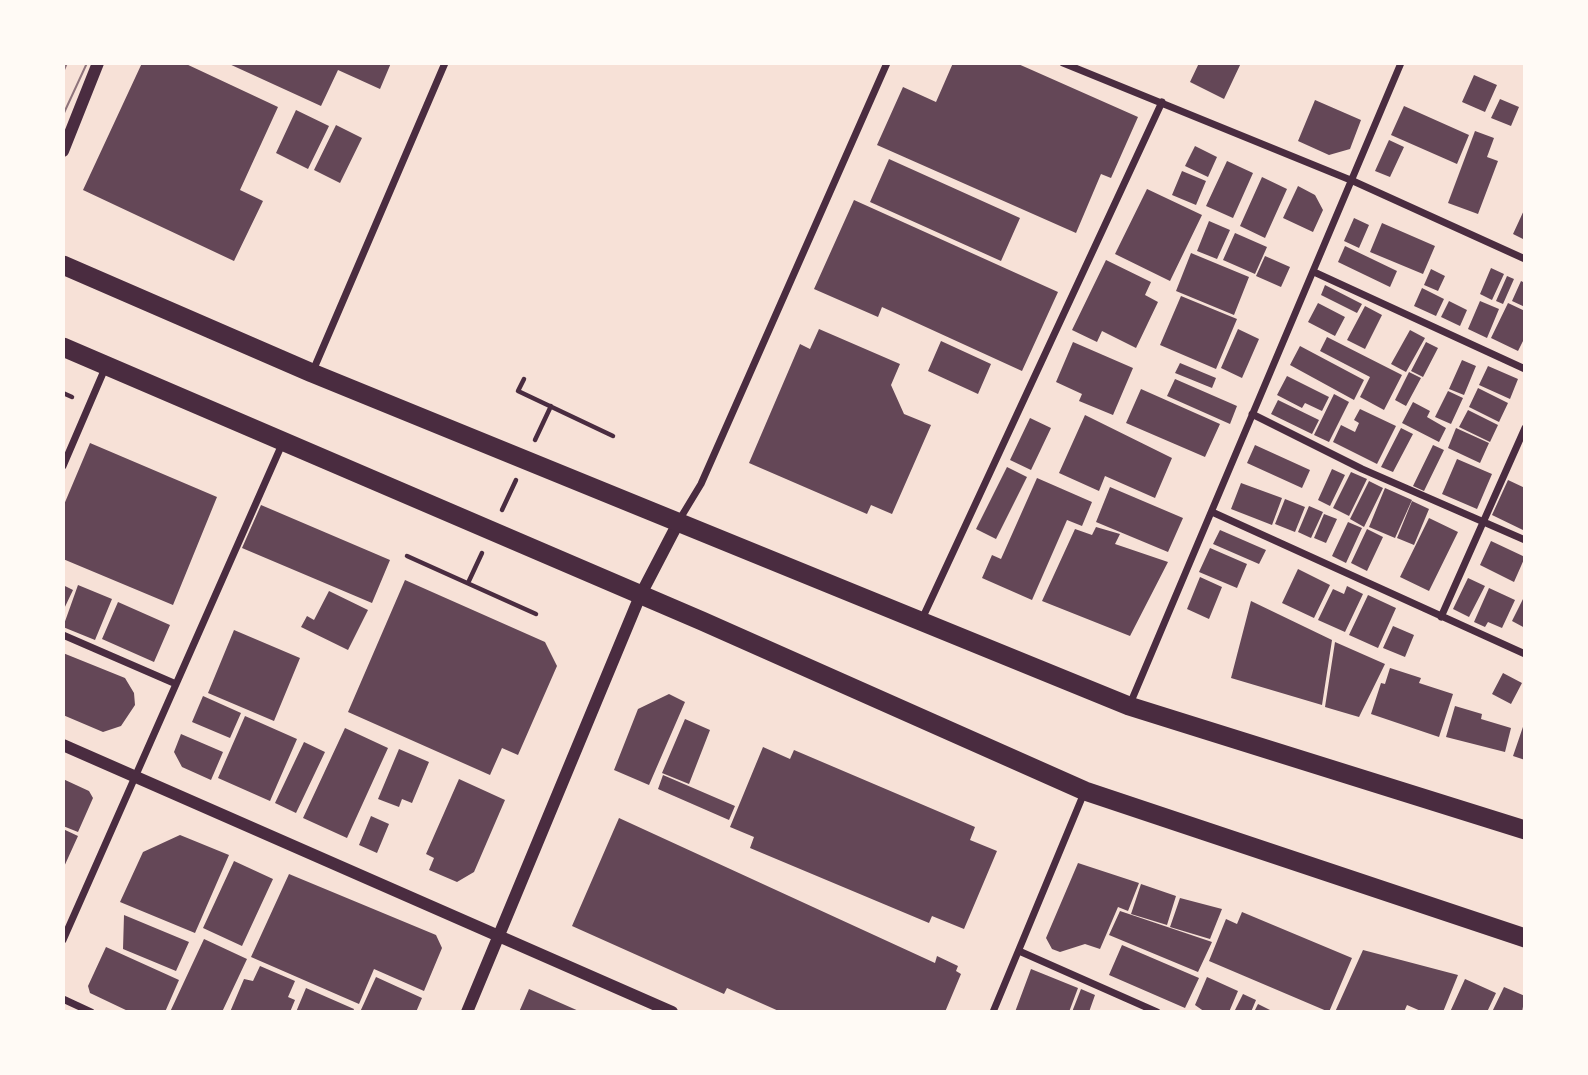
<!DOCTYPE html>
<style>
body{margin:0}
#map{position:relative;width:1588px;height:1075px;overflow:hidden;background:#f7e1d7;font-family:"Roboto Serif",serif}
canvas{display:block}
.frame{position:absolute;inset:0;border:65px solid #fffaf5;pointer-events:none}
</style>
<div id="map">
<canvas width="1588" height="1075"></canvas>
<div class="frame"></div>
</div>
<script>
const ctx = document.querySelector('canvas').getContext('2d');
ctx.lineJoin = 'round';
function paint(path, color) {
  ctx.fillStyle = color;
  ctx.fill(path, 'evenodd');
}
function poly(rows) {
  const path = new Path2D();
  for (const r of rows) {
    path.moveTo(r[0], r[1]);
    for (let i = 2; i < r.length; i += 2) path.lineTo(r[i], r[i + 1]);
  }
  return path;
}
function trace(path, color, width, dash) {
  ctx.strokeStyle = color;
  ctx.lineWidth = width;
  ctx.lineCap = dash ? 'butt' : 'round';
  ctx.setLineDash(dash || []);
  ctx.stroke(path);
}
paint(poly([
 [142,63,184,63,278,107,240,190,263,201,234,261,83,190],
 [227,63,391,63,380,89,338,70,321,106],
 [953,63,1016,63,1138,117,1111,178,1101,174,1076,233,877,145,903,87,936,102],
 [1199,63,1241,63,1224,99,1190,82],
 [1474,75,1497,85,1485,112,1462,102],
 [1500,99,1519,107,1511,126,1491,118],
 [1315,100,1361,120,1350,149,1329,155,1298,141],
 [1404,106,1469,135,1457,164,1391,135],
 [296,110,329,126,308,169,276,153],
 [336,125,362,138,340,183,314,170],
 [1475,131,1494,138,1487,157,1498,161,1478,214,1448,203],
 [1389,140,1404,147,1390,177,1375,171],
 [1195,146,1217,157,1208,177,1185,166],
 [889,159,1020,218,1001,261,870,202],
 [1227,161,1253,173,1233,218,1206,206],
 [1182,171,1206,181,1196,205,1172,195],
 [1262,177,1287,189,1265,238,1240,226],
 [1298,186,1315,195,1323,210,1313,232,1283,218],
 [1147,189,1202,215,1170,281,1115,254],
 [854,200,1058,292,1022,371,882,307,878,317,814,289],
 [1525,208,1525,240,1513,234],
 [1354,218,1369,225,1359,248,1344,241],
 [1209,221,1230,230,1217,259,1197,251],
 [1382,223,1435,246,1423,274,1370,252],
 [1235,233,1267,247,1255,274,1223,260],
 [1345,246,1397,271,1390,287,1338,262],
 [1191,253,1249,277,1234,315,1176,291],
 [1265,256,1290,267,1281,287,1256,276],
 [1106,260,1151,282,1145,295,1158,302,1136,348,1102,331,1097,342,1072,330],
 [1491,268,1504,274,1492,300,1480,294],
 [1431,269,1445,276,1438,291,1424,285],
 [1507,276,1514,279,1503,304,1496,301],
 [1521,281,1525,283,1525,307,1512,301],
 [1325,285,1362,304,1357,313,1321,295],
 [1422,288,1444,299,1436,316,1414,306],
 [1181,296,1237,319,1216,369,1160,345],
 [1449,301,1467,310,1460,326,1441,317],
 [1480,301,1499,309,1487,338,1468,329],
 [1318,303,1345,317,1335,336,1308,322],
 [1508,303,1525,311,1525,337,1518,351,1491,338],
 [1365,306,1382,315,1365,349,1347,340],
 [819,329,900,364,891,385,904,414,931,425,892,514,871,505,867,514,749,463,800,344,810,349],
 [1238,329,1259,339,1242,378,1221,368],
 [1410,330,1425,338,1406,372,1391,364],
 [1327,337,1402,375,1384,410,1360,397,1370,377,1320,351],
 [941,341,991,364,978,394,928,371],
 [1073,342,1133,368,1113,415,1079,401,1082,394,1056,382],
 [1426,342,1438,348,1423,377,1411,371],
 [1300,346,1364,380,1354,400,1290,365],
 [1462,360,1476,366,1464,395,1449,389],
 [1180,363,1216,378,1212,388,1175,373],
 [1488,366,1518,379,1510,399,1479,385],
 [1409,372,1421,378,1406,406,1395,400],
 [1287,376,1329,397,1322,411,1305,403,1302,408,1277,395],
 [1175,379,1237,406,1230,424,1167,396],
 [1478,388,1508,403,1499,422,1469,407],
 [1141,389,1220,424,1205,457,1126,423],
 [1448,391,1463,398,1451,424,1435,417],
 [1334,394,1349,402,1329,442,1314,435],
 [1278,400,1319,420,1312,434,1271,414],
 [1413,402,1430,411,1427,417,1446,428,1439,442,1402,423],
 [1360,409,1396,426,1377,464,1333,442,1341,425,1355,432,1359,423,1354,420],
 [1468,410,1498,425,1490,442,1459,427],
 [1085,415,1172,458,1155,498,1105,476,1099,491,1059,473],
 [1030,418,1051,428,1031,470,1010,460],
 [1401,428,1413,434,1393,472,1381,467],
 [1456,428,1489,443,1480,463,1448,448],
 [90,443,217,497,173,605,63,559,63,507],
 [1255,445,1310,470,1302,488,1247,463],
 [1433,445,1444,450,1424,491,1413,486],
 [1457,459,1492,474,1477,509,1442,494],
 [1007,467,1027,477,996,539,976,529],
 [1332,469,1345,475,1330,506,1318,500],
 [1351,472,1367,479,1349,516,1333,508],
 [1037,478,1092,502,1082,526,1067,520,1032,600,982,578,992,555,1001,559],
 [1508,480,1525,488,1525,531,1492,515],
 [1369,481,1383,488,1364,527,1350,519],
 [1241,483,1282,498,1272,525,1231,509],
 [1110,487,1183,518,1168,552,1096,522],
 [1385,488,1412,500,1395,538,1369,527],
 [1285,499,1305,507,1295,532,1275,524],
 [1412,501,1429,509,1414,545,1397,538],
 [261,505,390,560,372,603,242,548],
 [1309,506,1323,512,1311,538,1298,532],
 [1324,514,1337,519,1326,543,1314,538],
 [1429,518,1458,532,1429,591,1400,577],
 [1348,522,1362,528,1346,563,1332,556],
 [1096,527,1120,534,1115,544,1168,562,1130,636,1042,601,1075,529,1092,535],
 [1367,529,1383,537,1367,571,1351,563],
 [1220,530,1266,550,1259,564,1213,544],
 [1491,541,1525,557,1514,582,1480,565],
 [1210,548,1247,564,1237,588,1199,572],
 [1298,569,1330,585,1314,618,1282,603],
 [1200,577,1222,587,1209,619,1187,609],
 [1468,578,1485,586,1469,617,1453,609],
 [405,580,545,642,557,666,518,755,502,748,490,775,348,712],
 [63,585,73,590,63,611],
 [78,585,112,599,95,640,63,627],
 [1347,586,1363,594,1345,632,1318,620,1333,589,1344,594],
 [1489,588,1515,600,1502,628,1488,622,1485,627,1474,622],
 [329,591,368,610,348,650,301,627,307,616,314,620],
 [1368,595,1396,608,1378,648,1349,635],
 [1525,595,1525,628,1512,621],
 [1251,601,1332,640,1322,705,1231,678],
 [118,602,170,625,154,662,102,639],
 [1393,626,1414,635,1405,657,1383,648],
 [234,630,300,658,274,721,208,693],
 [1335,642,1385,664,1359,717,1325,707],
 [63,653,125,678,134,693,135,705,121,726,103,732,63,715],
 [1390,668,1421,678,1419,683,1453,694,1439,737,1371,714,1381,683,1385,684],
 [1503,673,1522,683,1511,704,1492,694],
 [669,694,685,702,649,785,614,770,638,709],
 [203,696,241,713,230,738,192,722],
 [1455,706,1482,714,1481,719,1511,728,1505,752,1446,737],
 [245,716,297,739,270,801,218,778],
 [685,719,710,730,689,784,662,773],
 [1525,721,1525,760,1513,756],
 [345,728,388,748,347,838,303,818],
 [181,734,223,752,211,780,182,767,174,752],
 [304,742,325,752,296,813,275,803],
 [763,747,790,759,794,750,975,827,970,840,997,851,964,929,932,916,929,923,750,848,754,837,730,827],
 [399,749,429,762,412,803,402,799,399,807,378,799],
 [663,775,735,806,729,820,658,789],
 [63,779,89,791,93,798,78,832,63,826],
 [459,779,505,800,474,872,457,882,429,870,434,858,426,854],
 [371,816,389,824,377,853,359,845],
 [619,818,935,963,937,956,958,966,956,971,961,974,945,1012,781,1012,727,988,724,994,572,926],
 [63,829,78,836,63,869],
 [180,835,229,855,195,933,120,902,143,852],
 [234,861,273,879,242,946,203,928],
 [1078,863,1139,883,1128,911,1118,907,1100,949,1085,944,1060,952,1052,949,1046,938],
 [289,874,436,935,442,948,424,991,374,969,359,1004,251,957],
 [1141,884,1176,896,1167,925,1131,914],
 [1180,898,1222,909,1210,939,1170,927],
 [1120,911,1212,942,1198,972,1109,935],
 [1242,912,1352,958,1329,1012,1209,961,1226,919,1237,924],
 [124,915,189,942,176,971,123,949],
 [204,939,247,959,222,1012,170,1012],
 [1122,945,1199,978,1185,1008,1109,975],
 [106,947,179,980,165,1012,130,1012,90,993,88,986],
 [1363,950,1458,975,1443,1012,1423,1012,1407,1005,1404,1012,1335,1012],
 [260,966,295,981,288,997,295,1000,290,1012,230,1012,244,979,253,981],
 [1031,969,1078,988,1069,1012,1015,1012],
 [376,977,422,998,416,1012,360,1012],
 [1207,977,1238,991,1229,1012,1205,1012,1195,1005],
 [1465,979,1496,993,1487,1012,1450,1012],
 [1504,987,1525,996,1522,1012,1492,1012],
 [306,988,354,1009,353,1012,296,1012],
 [529,989,581,1012,519,1012],
 [1081,989,1095,995,1089,1012,1072,1012],
 [1243,994,1256,1000,1251,1012,1234,1012],
 [1258,1004,1274,1012,1254,1012]
]), '#644757');
trace(poly([
 [524,379,518,391,613,436],
 [63,393,72,397],
 [535,440,551,406],
 [502,510,516,480],
 [407,556,536,614],
 [468,583,482,553]
]), '#4a2c40', 4.5);
trace(poly([
 [1063,63,1353,181,1525,259],
 [1314,272,1525,369],
 [312,373,445,63],
 [1252,414,1362,469,1525,540],
 [63,466,106,366],
 [1212,512,1525,654],
 [678,522,701,484,887,63],
 [1441,617,1525,428],
 [922,619,1162,102],
 [63,635,176,684],
 [1130,704,1401,63],
 [63,940,283,442],
 [1019,951,1157,1012],
 [63,999,91,1012],
 [993,1012,1084,793]
]), '#4a2c40', 7);
trace(poly([
 [63,151,98,63],
 [63,745,672,1012],
 [467,1012,640,596,678,523]
]), '#4a2c40', 12);
trace(poly([
 [63,265,312,373,1129,706,1525,830],
 [63,347,702,621,1085,791,1525,938]
]), '#4a2c40', 19);
trace(poly([
 [63,72,67,63],
 [63,115,87,63]
]), '#8f747c', 2);
</script>
